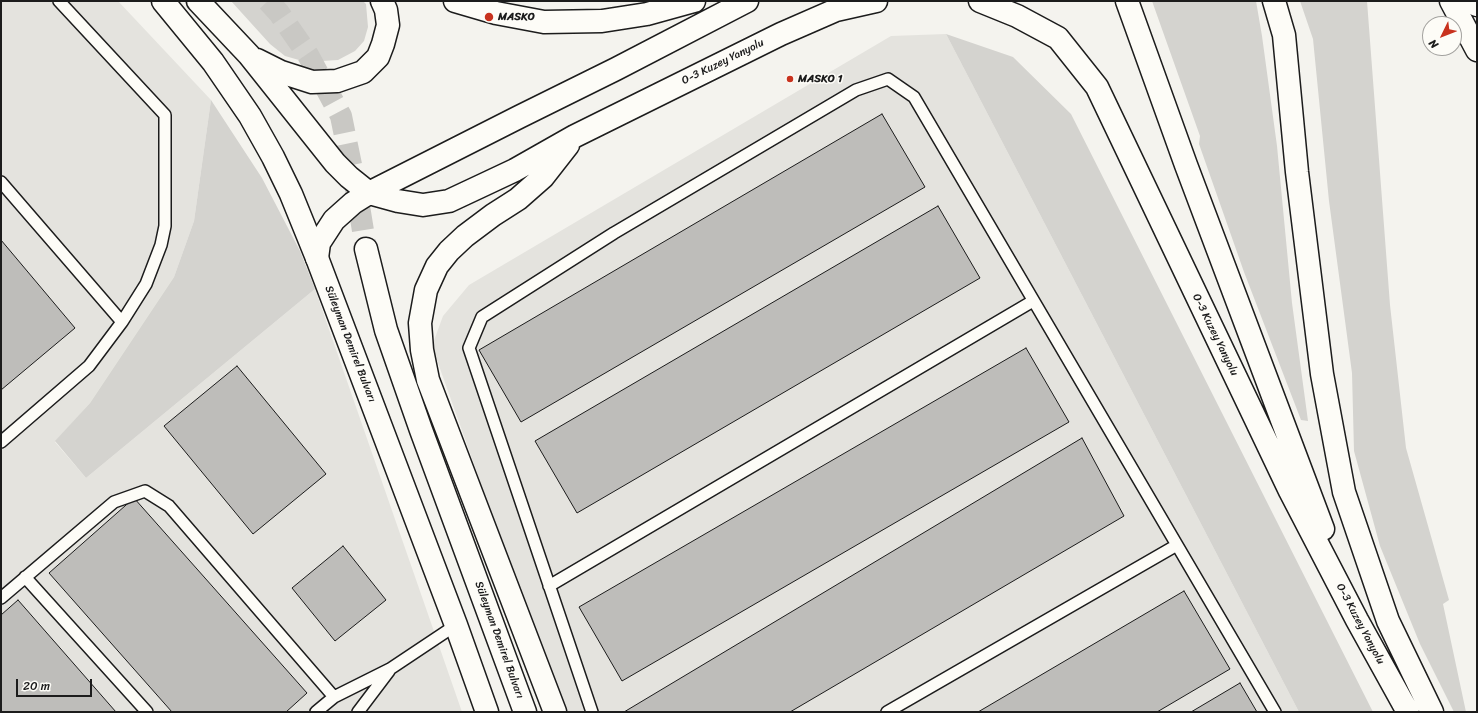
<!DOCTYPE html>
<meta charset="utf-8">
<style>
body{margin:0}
#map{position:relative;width:1478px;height:713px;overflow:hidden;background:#f4f3ee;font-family:Sriracha,sans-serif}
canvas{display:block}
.frame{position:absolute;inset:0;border:2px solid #1c1c1c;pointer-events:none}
.north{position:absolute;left:1422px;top:16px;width:40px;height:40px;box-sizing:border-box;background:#fdfcf7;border:1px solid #a3a29f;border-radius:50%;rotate:227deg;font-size:11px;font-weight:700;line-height:16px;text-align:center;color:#1c1c1c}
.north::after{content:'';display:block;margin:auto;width:14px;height:18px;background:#c8321e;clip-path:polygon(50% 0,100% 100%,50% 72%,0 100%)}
.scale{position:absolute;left:16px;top:679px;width:76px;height:18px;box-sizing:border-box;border:2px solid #1c1c1c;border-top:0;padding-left:5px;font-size:12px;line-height:14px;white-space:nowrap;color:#1c1c1c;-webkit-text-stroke:3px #fdfcf7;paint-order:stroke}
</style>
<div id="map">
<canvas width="1478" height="713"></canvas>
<div class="frame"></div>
<div class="north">N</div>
<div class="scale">20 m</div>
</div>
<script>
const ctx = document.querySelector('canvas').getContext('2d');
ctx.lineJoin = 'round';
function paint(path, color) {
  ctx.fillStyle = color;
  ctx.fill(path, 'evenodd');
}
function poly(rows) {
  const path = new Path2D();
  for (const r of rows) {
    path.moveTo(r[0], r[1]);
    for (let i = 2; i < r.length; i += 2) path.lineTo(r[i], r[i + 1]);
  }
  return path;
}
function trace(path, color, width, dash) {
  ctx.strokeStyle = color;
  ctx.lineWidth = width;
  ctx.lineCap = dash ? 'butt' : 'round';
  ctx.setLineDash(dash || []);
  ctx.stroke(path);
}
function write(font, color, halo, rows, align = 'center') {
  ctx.font = font + ' Sriracha,sans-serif';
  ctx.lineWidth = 3;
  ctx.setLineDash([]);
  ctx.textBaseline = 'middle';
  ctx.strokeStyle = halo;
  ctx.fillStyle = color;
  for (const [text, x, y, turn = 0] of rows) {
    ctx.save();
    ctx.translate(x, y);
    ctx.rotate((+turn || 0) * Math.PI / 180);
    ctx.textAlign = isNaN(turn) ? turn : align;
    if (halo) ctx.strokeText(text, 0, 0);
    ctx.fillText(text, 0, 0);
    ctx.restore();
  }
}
paint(poly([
 [1,1,118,1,211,100,194,221,174,277,90,403,55,442,86,478,315,289,462,712,1,712],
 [946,34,1299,712,562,712,432,346,443,316,469,285,891,36]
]), '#e4e3de');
paint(poly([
 [231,1,363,1,366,4,368,27,364,41,355,51,338,60,306,62,285,56,270,44],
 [1152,1,1256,1,1262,36,1277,146,1292,303,1308,421,1301,420,1244,272,1199,144,1200,136],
 [1300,1,1367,1,1390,305,1406,448,1449,600,1443,604,1466,712,1454,712,1420,644,1380,546,1354,451,1352,373,1329,201,1313,39],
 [946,34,1013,57,1071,114,1373,712,1299,712],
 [211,100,262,178,300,251,315,289,86,478,55,441,90,403,174,277,194,221]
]), '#d4d3cf');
const building = poly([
 [882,114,925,187,521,422,479,350,882,114],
 [938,206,980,278,577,513,535,441,938,206],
 [1,240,75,328,1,390,1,240],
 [1026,348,1069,422,622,681,579,607,1026,348],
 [237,366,326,474,253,534,164,426,237,366],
 [1082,438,1124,516,790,712,624,712,1082,438],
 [134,498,307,693,286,712,172,712,49,573,134,498],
 [343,546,386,600,335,641,292,588,343,546],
 [1184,591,1230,669,1157,712,978,712,1184,591],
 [18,600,116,712,1,712,1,615,18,600],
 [1240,683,1257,712,1191,712,1240,683]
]);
paint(building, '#bebdba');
trace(building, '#1c1c1c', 1);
trace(poly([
 [268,1,279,13,308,55,341,116,357,194,366,249]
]), '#c9c8c4', 22, [22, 11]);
const lane = poly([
 [59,1,165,115,165,226,161,245,146,284,122,322],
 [1,182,122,322,89,366,1,442],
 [25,577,147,712],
 [549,586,1033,301],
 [1,598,114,502,145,491,169,506,334,697],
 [316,712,334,697,390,669,456,625],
 [358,712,389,671],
 [592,712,469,348,482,317,614,233,856,90,888,79,914,97,1275,712],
 [887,712,1177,545]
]);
const secondary = poly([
 [163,1,213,62,250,116,273,157,291,194,317,258,456,625,487,712],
 [366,249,386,330,421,430,525,712]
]);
const primary = poly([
 [198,1,249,55,335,163,349,177,369,193,398,201,423,205,449,201,481,186,515,170,575,136,781,34,836,10,876,1],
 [455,1,496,13,544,22,602,21,647,14,694,1],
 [980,1,1017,16,1058,38,1097,87,1290,491,1357,620,1408,712],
 [1127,1,1186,165,1323,529],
 [1274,1,1284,35,1297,172,1322,374,1344,492,1388,621,1432,712],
 [257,60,281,72,312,82,337,81,363,72,378,57,383,44,388,25,386,10,382,1],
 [317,258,319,243,334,220,353,203,369,193,519,117,616,69,747,1],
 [555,712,428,380,422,350,420,323,426,290,437,266,449,251,465,236,493,215,518,199,543,177,568,145]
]);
const highway = poly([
 [1451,1,1477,50],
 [1475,1,1477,5]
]);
trace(lane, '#1c1c1c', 14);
trace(secondary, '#1c1c1c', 25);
trace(primary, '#1c1c1c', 25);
trace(highway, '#1c1c1c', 25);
trace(lane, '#fdfcf7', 11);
trace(secondary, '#fdfcf7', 22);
trace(primary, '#fdfcf7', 22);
trace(highway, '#fdfcf7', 22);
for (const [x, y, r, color] of [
 [489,17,5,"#c8321e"],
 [790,79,4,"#c8321e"]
]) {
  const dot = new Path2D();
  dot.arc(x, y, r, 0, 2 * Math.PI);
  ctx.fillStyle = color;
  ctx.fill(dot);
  trace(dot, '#fdfcf7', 1.5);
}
write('bold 11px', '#1c1c1c', '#fdfcf7', [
 ["MASKO",498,17],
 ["MASKO 1",798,79]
], 'left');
write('11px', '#1c1c1c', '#fdfcf7', [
 ["O-3 Kuzey Yanyolu",723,62,-26],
 ["O-3 Kuzey Yanyolu",1215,335,64],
 ["Süleyman Demirel Bulvarı",350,344,69],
 ["O-3 Kuzey Yanyolu",1360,624,62],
 ["Süleyman Demirel Bulvarı",499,640,70]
]);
</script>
